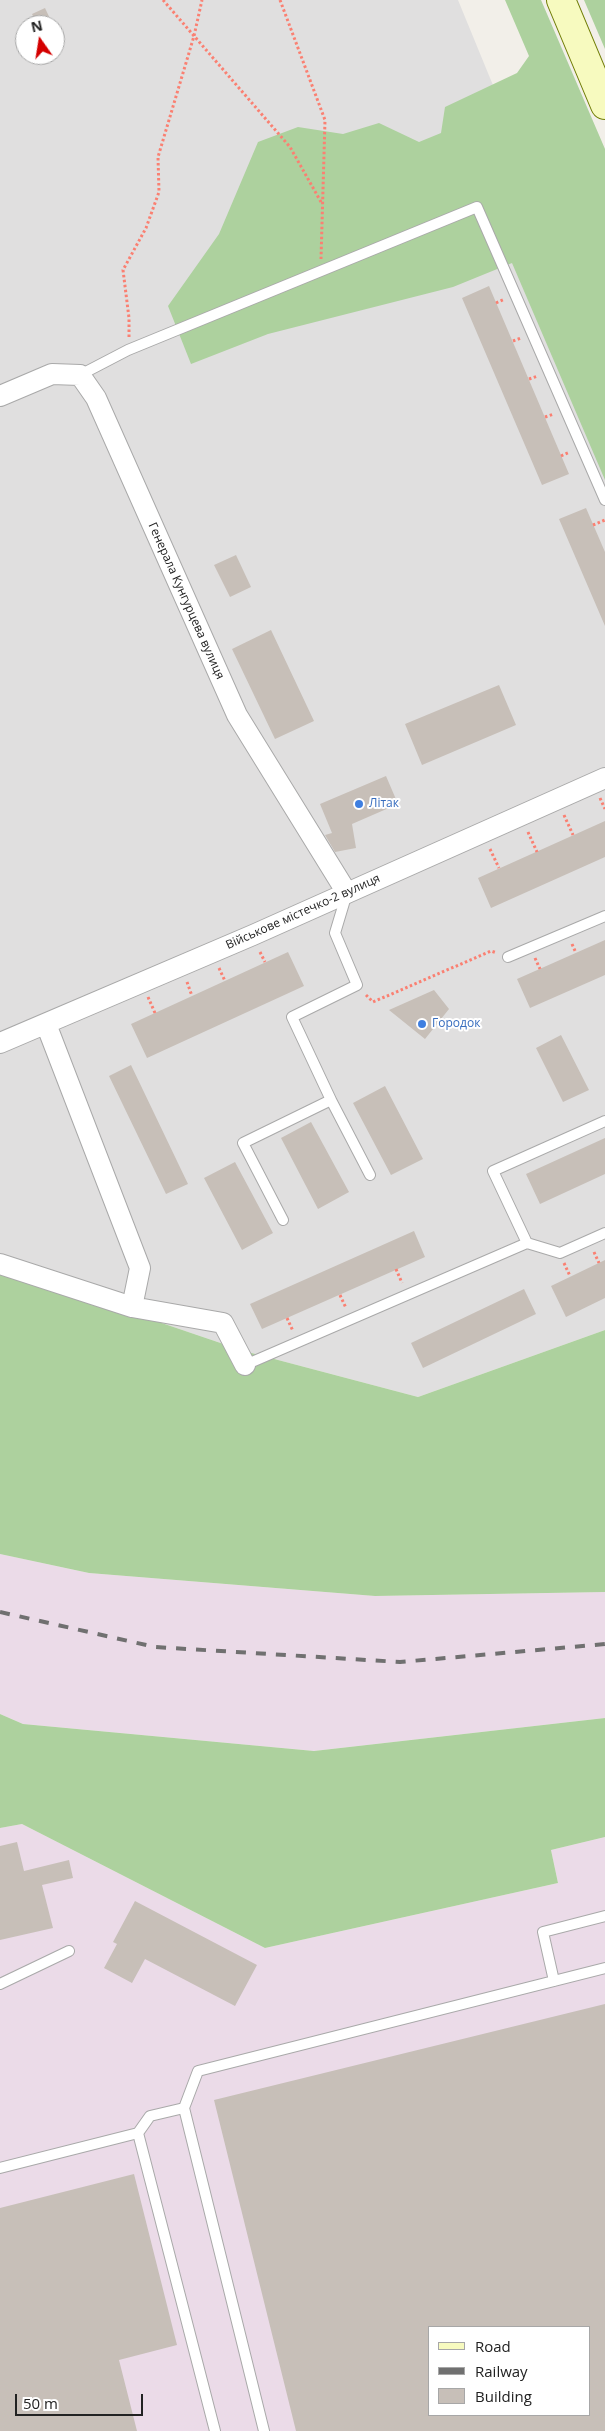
<!DOCTYPE html>
<meta charset="utf-8">
<style>
body{margin:0}
#map{position:relative;width:605px;height:2431px;overflow:hidden;background:#f2efe9;font-family:"Open Sans",sans-serif}
canvas{display:block}
.legend{position:absolute;left:428px;top:2326px;width:162px;height:90px;box-sizing:border-box;background:#fff;border:1px solid #a7a7a7;margin:0;padding:6px 9px;list-style:none;font-size:15px;color:#222}
.legend li{display:flex;align-items:center;gap:10px;height:25px}
.legend b{width:25px;border:1px solid #a7a7a7}
.north{position:absolute;left:15px;top:15px;width:50px;height:50px;box-sizing:border-box;background:#fff;border:1px solid #a7a7a7;border-radius:50%;rotate:347deg;font-size:14px;font-weight:700;line-height:20px;text-align:center;color:#222}
.north::after{content:'';display:block;margin:auto;width:18px;height:22px;background:#d40000;clip-path:polygon(50% 0,100% 100%,50% 72%,0 100%)}
.scale{position:absolute;left:15px;top:2394px;width:128px;height:22px;box-sizing:border-box;border:2px solid #222;border-top:0;padding-left:6px;font-size:15px;line-height:18px;white-space:nowrap;color:#222;-webkit-text-stroke:4px #fff;paint-order:stroke}
</style>
<div id="map">
<canvas width="605" height="2431"></canvas>
<ul class="legend">
<li><b style="height:6px;background:#f7fabf"></b>Road</li>
<li><b style="height:6px;background:#707070"></b>Railway</li>
<li><b style="height:14px;background:#c7bfb8"></b>Building</li>
</ul>
<div class="north">N</div>
<div class="scale">50 m</div>
</div>
<script>
const ctx = document.querySelector('canvas').getContext('2d');
ctx.lineJoin = 'round';
function paint(path, color) {
  ctx.fillStyle = color;
  ctx.fill(path, 'evenodd');
}
function poly(rows) {
  const path = new Path2D();
  for (const r of rows) {
    path.moveTo(r[0], r[1]);
    for (let i = 2; i < r.length; i += 2) path.lineTo(r[i], r[i + 1]);
  }
  return path;
}
function trace(path, color, width, dash) {
  ctx.strokeStyle = color;
  ctx.lineWidth = width;
  ctx.lineCap = dash ? 'butt' : 'round';
  ctx.setLineDash(dash || []);
  ctx.stroke(path);
}
function write(font, color, halo, rows, align = 'center') {
  ctx.font = font + ' "Open Sans",sans-serif';
  ctx.lineWidth = 4;
  ctx.setLineDash([]);
  ctx.textBaseline = 'middle';
  ctx.strokeStyle = halo;
  ctx.fillStyle = color;
  for (const [text, x, y, turn = 0] of rows) {
    ctx.save();
    ctx.translate(x, y);
    ctx.rotate((+turn || 0) * Math.PI / 180);
    ctx.textAlign = isNaN(turn) ? turn : align;
    if (halo) ctx.strokeText(text, 0, 0);
    ctx.fillText(text, 0, 0);
    ctx.restore();
  }
}
paint(poly([
 [0,0,458,0,605,358,605,1330,418,1397,244,1351,0,1268],
 [25,25,55,25,55,55,25,55]
]), '#e0dfdf');
paint(poly([
 [0,1554,89,1573,375,1596,605,1592,605,1718,314,1751,23,1724,0,1714],
 [22,1824,265,1948,558,1883,551,1850,605,1837,605,2431,0,2431,0,1828],
 [429,2327,589,2327,589,2415,429,2415]
]), '#ebdbe8');
paint(poly([
 [505,0,541,0,605,149,605,480,512,263,453,287,268,334,191,364,168,306,219,234,258,142,298,127,343,134,379,123,419,142,441,133,445,107,517,73,529,56],
 [584,0,605,0,605,49],
 [0,1268,244,1351,418,1397,605,1330,605,1592,375,1596,89,1573,0,1554],
 [0,1714,23,1724,314,1751,605,1718,605,1837,551,1850,558,1883,265,1948,22,1824,0,1828]
]), '#add19e');
paint(poly([
 [45,8,53,25,37,25,32,14],
 [489,286,569,474,542,485,462,298],
 [586,508,605,552,605,626,559,519],
 [236,555,251,587,230,597,214,565],
 [271,630,314,721,275,739,232,649],
 [499,685,516,725,422,765,405,724],
 [386,776,398,804,352,824,356,848,335,852,325,835,332,833,320,804],
 [605,821,605,857,491,908,478,878],
 [605,940,605,975,530,1008,517,979],
 [288,952,304,986,147,1058,131,1024],
 [434,990,449,1009,425,1039,389,1010],
 [561,1035,589,1090,563,1102,536,1048],
 [131,1065,188,1184,166,1194,109,1076],
 [385,1086,423,1159,391,1175,353,1103],
 [311,1122,349,1192,318,1209,281,1138],
 [605,1138,605,1174,540,1204,526,1174],
 [235,1162,273,1233,242,1250,204,1178],
 [414,1231,425,1257,262,1329,250,1304],
 [605,1260,605,1298,566,1317,551,1286],
 [524,1289,536,1314,423,1368,411,1343],
 [17,1842,24,1871,69,1860,73,1878,42,1885,53,1928,0,1940,0,1846],
 [135,1901,257,1965,235,2006,145,1959,132,1983,104,1968,117,1944,113,1942],
 [605,2004,605,2431,296,2431,214,2100],
 [429,2327,589,2327,589,2415,429,2415],
 [134,2174,177,2345,119,2360,137,2431,0,2431,0,2208]
]), '#c7bfb8');
const service = poly([
 [80,375,128,350,477,207,605,500],
 [508,957,605,916],
 [331,1100,370,1175],
 [283,1220,243,1143,331,1100,292,1017,357,985,335,933,347,893],
 [527,1243,560,1253,605,1233],
 [245,1365,527,1243,493,1171,605,1121],
 [554,1981,543,1932,605,1916],
 [0,1984,69,1951],
 [184,2108,264,2431],
 [138,2133,150,2116,184,2108,198,2071,605,1968],
 [0,2168,138,2133,215,2431]
]);
const minor = poly([
 [0,396,52,374,80,375,96,398,237,715,347,893],
 [0,1043,253,935,605,778],
 [0,1264,132,1307,140,1268,46,1024],
 [132,1307,223,1323,245,1365]
]);
const secondary = poly([
 [561,0,605,105]
]);
trace(service, '#a9a9a9', 12);
trace(minor, '#a9a9a9', 22);
trace(secondary, '#707d05', 30);
trace(poly([
 [163,0,290,147,321,202],
 [280,0,325,120,321,259],
 [496,303,505,299],
 [129,337,129,318,123,270,146,228,159,192,158,157,194,36,202,0],
 [513,341,521,338],
 [529,379,538,376],
 [545,417,554,414],
 [561,456,570,452],
 [593,525,605,520],
 [600,798,605,809],
 [564,815,573,835],
 [528,832,537,852],
 [490,849,499,868],
 [572,944,576,953],
 [260,952,265,962],
 [535,958,540,969],
 [219,968,225,981],
 [187,982,192,996],
 [366,995,373,1002,491,951,497,953],
 [148,997,155,1013],
 [594,1252,599,1263],
 [564,1263,570,1276],
 [396,1269,402,1283],
 [340,1295,346,1308],
 [287,1318,293,1331]
]), '#fa8072', 3, [2.5, 2.5]);
trace(service, '#fff', 10);
trace(minor, '#fff', 20);
trace(secondary, '#f7fabf', 28);
trace(poly([
 [0,1612,155,1647,400,1662,605,1644]
]), '#707070', 4, [10, 10]);
for (const [x, y, r, color] of [
 [359,804,5,"#3f7fe0"],
 [422,1024,5,"#3f7fe0"]
]) {
  const dot = new Path2D();
  dot.arc(x, y, r, 0, 2 * Math.PI);
  ctx.fillStyle = color;
  ctx.fill(dot);
  trace(dot, '#fff', 2);
}
write('12px', '#222', '#fff', [
 ["Генерала Кунгурцева вулиця",186,601,66],
 ["Військове містечко-2 вулиця",303,912,-24]
]);
write('12px', '#366cbe', '#fff', [
 ["Літак",369,804],
 ["Городок",432,1024]
], 'left');
</script>
